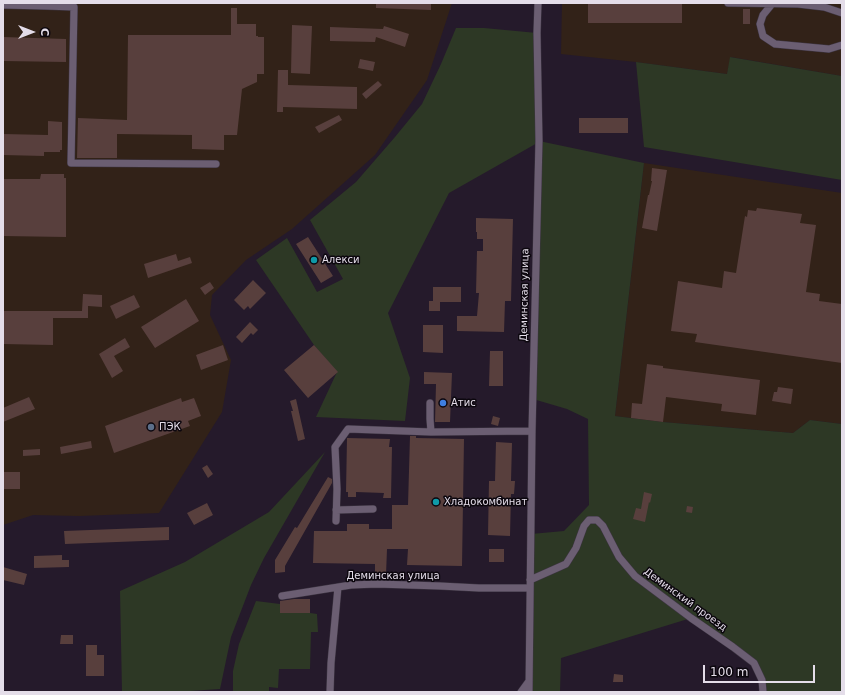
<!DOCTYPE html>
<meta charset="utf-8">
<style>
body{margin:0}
#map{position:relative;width:845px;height:695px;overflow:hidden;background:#251a2b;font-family:"DejaVu Sans",sans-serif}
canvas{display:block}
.frame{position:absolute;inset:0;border:4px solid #e4dde9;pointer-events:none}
.north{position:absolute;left:12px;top:12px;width:40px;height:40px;-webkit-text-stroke:3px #0c070e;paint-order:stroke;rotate:90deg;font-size:11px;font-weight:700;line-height:16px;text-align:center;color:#e4dde9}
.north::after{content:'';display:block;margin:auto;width:14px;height:18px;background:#e4dde9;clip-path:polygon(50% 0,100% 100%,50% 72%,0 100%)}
.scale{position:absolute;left:703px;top:665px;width:112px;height:18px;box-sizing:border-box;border:2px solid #e4dde9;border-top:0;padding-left:5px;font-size:12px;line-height:14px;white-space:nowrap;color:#e4dde9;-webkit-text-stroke:3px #0c070e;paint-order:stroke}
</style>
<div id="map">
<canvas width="845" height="695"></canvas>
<div class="frame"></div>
<div class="north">С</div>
<div class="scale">100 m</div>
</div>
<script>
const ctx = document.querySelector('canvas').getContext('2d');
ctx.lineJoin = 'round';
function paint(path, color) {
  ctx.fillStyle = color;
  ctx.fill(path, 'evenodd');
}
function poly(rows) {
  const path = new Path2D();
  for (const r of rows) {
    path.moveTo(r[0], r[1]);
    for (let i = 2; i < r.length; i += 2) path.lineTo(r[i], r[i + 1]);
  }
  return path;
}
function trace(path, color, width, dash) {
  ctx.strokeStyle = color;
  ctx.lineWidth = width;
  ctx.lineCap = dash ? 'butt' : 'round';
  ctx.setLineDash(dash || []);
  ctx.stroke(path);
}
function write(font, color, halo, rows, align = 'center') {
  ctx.font = font + ' "DejaVu Sans",sans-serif';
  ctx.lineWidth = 3;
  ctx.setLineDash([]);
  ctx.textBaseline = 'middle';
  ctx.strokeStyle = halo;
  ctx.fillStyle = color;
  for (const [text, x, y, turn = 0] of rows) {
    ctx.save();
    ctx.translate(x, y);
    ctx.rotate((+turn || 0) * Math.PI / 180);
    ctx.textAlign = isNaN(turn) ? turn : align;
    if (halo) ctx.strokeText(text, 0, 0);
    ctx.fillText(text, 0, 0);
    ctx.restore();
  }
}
paint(poly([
 [3,3,452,3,451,6,427,80,375,155,292,229,246,260,212,295,210,315,231,360,222,412,159,513,79,516,33,515,3,525],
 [562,3,842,3,842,76,731,57,727,74,636,62,561,54],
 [644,163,842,193,842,424,810,420,793,433,663,422,615,416]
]), '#322218');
paint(poly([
 [456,28,484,28,537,33,539,141,644,163,615,416,663,422,793,433,810,420,842,424,842,692,763,692,754,663,691,618,561,658,560,692,529,692,531,534,564,531,589,505,588,419,567,409,533,399,539,142,449,193,388,313,410,378,405,421,316,417,337,372,314,345,256,260,287,238,317,292,343,279,310,220,356,182,395,137,422,104,441,64],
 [730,57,842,76,842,180,644,147,636,62,727,74],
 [325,452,264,558,251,585,231,637,220,689,175,692,122,692,120,591,185,562,269,512],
 [256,601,280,604,280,613,310,613,317,614,318,632,311,632,310,669,279,669,278,688,269,687,269,692,233,692,233,671,239,644]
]), '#2d3825');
paint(poly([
 [376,3,431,3,431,10,376,8],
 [588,3,682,3,682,23,588,23],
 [231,8,237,8,237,24,256,24,256,36,258,36,258,37,264,37,264,74,257,74,257,82,242,89,237,135,224,135,224,150,192,149,192,135,117,134,117,158,77,158,78,118,127,120,128,35,231,35],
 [743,9,750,9,750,24,743,24],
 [292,25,312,26,310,74,291,73],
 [384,26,409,34,405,47,376,37,375,42,330,41,330,27,383,29],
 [3,37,66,39,66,62,3,61],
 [360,59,375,62,373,71,358,68],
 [278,70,288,70,288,85,357,87,357,109,283,107,283,112,277,112],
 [378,81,382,85,366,99,362,94],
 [339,115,342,120,319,133,315,127],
 [579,118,628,118,628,133,579,133],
 [48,121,62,122,62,150,60,150,60,152,44,152,44,156,3,155,3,134,48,135],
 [652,168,667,170,657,231,642,228,648,195,649,195,652,181,651,181],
 [41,174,64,174,64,178,66,178,66,237,3,236,3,179,40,179],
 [757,208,802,214,800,223,816,225,806,292,820,294,819,301,842,304,842,363,695,342,697,334,671,331,678,281,722,288,724,271,736,273,745,216,747,217,748,210,756,211],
 [476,218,513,219,511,301,505,301,504,332,457,331,457,316,477,316,479,293,476,293,477,251,483,251,483,239,477,239,477,232,476,232],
 [308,237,333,276,321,283,296,244],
 [176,254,178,261,190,257,192,263,148,278,144,264],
 [253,280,266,293,250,309,248,306,244,310,234,300],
 [210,282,214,288,205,295,200,288],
 [433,287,461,287,461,302,440,302,440,311,429,311,429,301,433,301],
 [83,294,102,295,102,307,88,306,88,318,53,318,53,345,3,344,3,311,82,311],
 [134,295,140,307,116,319,110,306],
 [186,299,199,321,155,348,141,327],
 [250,322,258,330,253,335,251,333,242,343,236,337],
 [423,325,443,325,443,353,423,352],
 [125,338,130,347,114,356,123,371,112,378,99,354],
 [223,345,228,360,201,370,196,355],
 [314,345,338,372,308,398,284,370],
 [490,351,503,351,503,386,489,386],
 [647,364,663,366,663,368,760,380,756,415,721,411,722,404,666,397,663,422,631,418,632,403,642,404],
 [424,372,452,373,450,422,435,422,436,384,424,384],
 [778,387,793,389,791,404,772,401,774,392,777,392],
 [29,397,35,409,3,422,3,408],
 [181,398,182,402,194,398,201,416,188,421,190,426,114,453,105,426],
 [296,399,305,439,298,441,291,411,293,411,290,401],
 [493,416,500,418,498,426,491,424],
 [410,436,416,436,416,438,464,439,462,566,407,565,408,549,387,549,386,575,375,575,375,564,313,563,314,531,347,531,347,524,369,524,369,529,392,529,392,505,408,505],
 [347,438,390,439,389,447,392,447,391,498,383,498,384,493,356,492,356,497,348,497,348,492,346,492],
 [91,441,92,448,61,454,60,447],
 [496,442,512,443,511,481,515,481,514,494,511,494,510,536,488,535,489,481,495,481],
 [40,449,40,455,23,456,23,450],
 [207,465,213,474,208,478,202,468],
 [3,472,20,472,20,489,3,489],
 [328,477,332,479,332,483,285,566,285,572,275,573,275,560,295,527,297,528],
 [644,492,652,494,650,503,649,502,645,522,633,519,636,508,641,509],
 [207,503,213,515,194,525,187,513],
 [687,506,693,507,692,513,686,512],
 [169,527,169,540,65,544,64,531],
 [489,549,504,549,504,562,489,562],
 [62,555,62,560,69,560,69,567,34,568,34,556],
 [3,567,27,574,24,585,3,580],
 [294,599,310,599,310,613,280,613,280,601],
 [61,635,73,635,73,644,60,644],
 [86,645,97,645,97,655,104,655,104,676,86,676],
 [614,674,623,675,623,682,613,682]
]), '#583f3d');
const minor = poly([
 [728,3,798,4,824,7,842,13],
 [772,4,763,15,760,24,763,36,775,44,829,49,842,45],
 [3,5,45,6,74,7,71,163,216,164],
 [430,403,430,419,431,432,532,431],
 [336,510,373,509],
 [336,521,337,489,335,447,348,429,431,432],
 [530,580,566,564,576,548,584,526,589,520,597,520,603,526,619,557,635,576,691,618,733,647,754,663,762,680,763,692],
 [282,596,351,585,377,584,440,586,479,588,530,588],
 [330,692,331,663,338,587],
 [521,692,529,681],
 [529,692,532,431,539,141,537,33,538,3]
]);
trace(minor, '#3d3542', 8);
trace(minor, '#6b5e72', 7);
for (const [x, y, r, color] of [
 [314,260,4,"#0f9aa8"],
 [443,403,4,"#3f7fe0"],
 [151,427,4,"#5c6f8a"],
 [436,502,4,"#0f9aa8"]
]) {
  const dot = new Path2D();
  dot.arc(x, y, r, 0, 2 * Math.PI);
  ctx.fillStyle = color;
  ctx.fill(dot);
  trace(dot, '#0c070e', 1.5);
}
write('10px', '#e4dde9', '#0c070e', [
 ["Алекси",322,260],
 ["Атис",451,403],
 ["ПЭК",159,427],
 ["Хладокомбинат",444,502]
], 'left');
write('10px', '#e4dde9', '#0c070e', [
 ["Деминская улица",525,295,-89],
 ["Деминская улица",393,576],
 ["Деминский проезд",685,600,36]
]);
</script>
